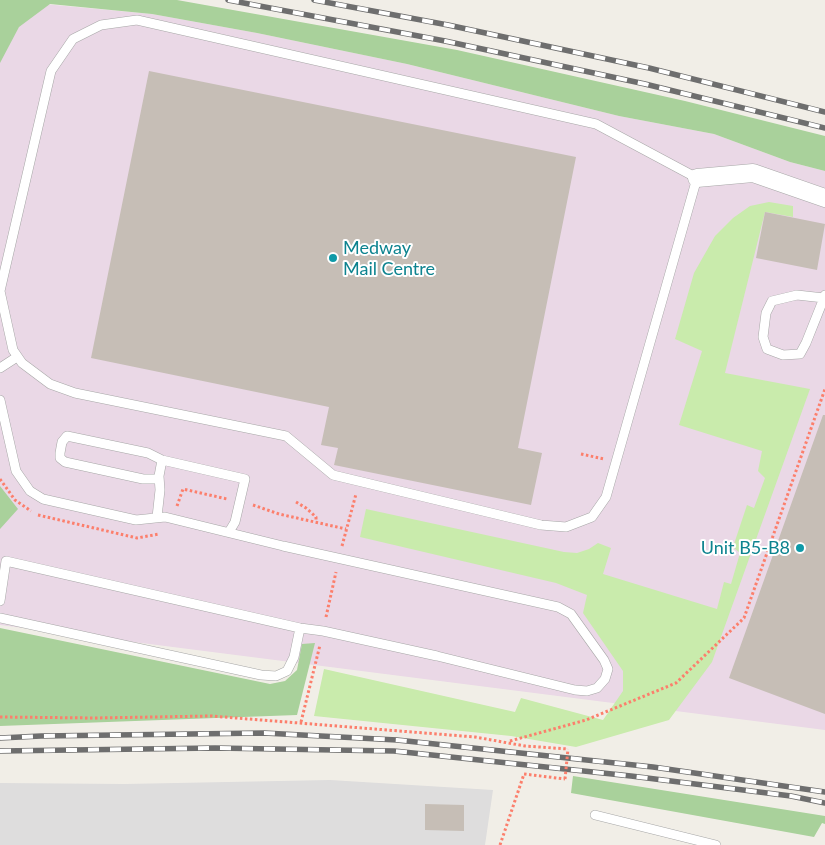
<!DOCTYPE html>
<style>
body{margin:0}
canvas{display:block;background:#f1eee7}
</style>
<canvas width="825" height="845"></canvas>
<script>
const ctx = document.querySelector('canvas').getContext('2d');
ctx.lineJoin = 'round';
function paint(path, color) {
  ctx.fillStyle = color;
  ctx.fill(path, 'evenodd');
}
function poly(rows) {
  const path = new Path2D();
  for (const r of rows) {
    path.moveTo(r[0], r[1]);
    for (let i = 2; i < r.length; i += 2) path.lineTo(r[i], r[i + 1]);
  }
  return path;
}
function trace(path, color, width, dash) {
  ctx.strokeStyle = color;
  ctx.lineWidth = width;
  ctx.lineCap = dash ? 'butt' : 'round';
  ctx.setLineDash(dash || []);
  ctx.stroke(path);
}
function write(font, color, halo, rows, align = 'center') {
  ctx.font = font + ' Lato,sans-serif';
  ctx.lineWidth = 4;
  ctx.setLineDash([]);
  ctx.textBaseline = 'middle';
  ctx.strokeStyle = halo;
  ctx.fillStyle = color;
  for (const [text, x, y, turn = 0] of rows) {
    ctx.save();
    ctx.translate(x, y);
    ctx.rotate((+turn || 0) * Math.PI / 180);
    ctx.textAlign = isNaN(turn) ? turn : align;
    if (halo) ctx.strokeText(text, 0, 0);
    ctx.fillText(text, 0, 0);
    ctx.restore();
  }
}
paint(poly([
 [330,780,493,790,485,845,0,845,0,783,125,784]
]), '#dedddd');
paint(poly([
 [0,0,152,14,257,33,407,64,619,116,714,134,790,162,825,171,825,730,0,625]
]), '#ead8e6');
paint(poly([
 [769,202,793,206,793,217,765,212,725,373,810,389,712,662,669,720,576,747,511,736,314,716,324,669,515,712,521,698,603,720,623,691,623,671,583,613,587,595,556,583,360,537,366,509,564,552,577,553,589,549,598,543,611,548,603,574,717,609,724,582,731,584,740,553,733,547,747,505,754,508,765,478,758,471,762,451,679,425,702,351,675,339,694,273,715,236,733,218,750,206]
]), '#c9ebac');
paint(poly([
 [0,0,177,0,457,50,685,101,825,136,825,171,790,162,714,134,619,116,407,64,257,33,152,14,50,4,19,27,0,63],
 [0,486,18,509,0,529],
 [0,628,270,684,285,681,297,670,302,644,315,643,297,715,0,726],
 [573,776,825,816,825,824,822,823,814,837,571,793]
]), '#a9d19b');
paint(poly([
 [149,71,576,157,518,448,542,453,531,505,334,465,338,448,321,445,329,407,91,358],
 [765,212,825,224,817,270,756,258],
 [823,415,825,415,825,714,729,678],
 [425,804,464,805,464,831,425,830]
]), '#c6beb6');
const lane = poly([
 [137,20,596,124,697,178,606,497,592,517,566,527,541,525,333,475,286,436,75,393,50,384,22,363,13,350,0,291,51,71,73,39,101,25,137,20],
 [824,298,797,295,772,301,766,313,763,337,767,349,783,355,800,354,806,343,824,298,825,295],
 [0,368,17,357],
 [0,400,16,471,30,491,43,499,136,520,165,517,283,546,558,607,571,614,604,660,608,669,605,679,597,688,587,691,575,690,437,656,323,631,300,628,6,561,0,601],
 [159,479,143,479,65,462,60,458,60,453,62,442,67,436,148,453,162,460],
 [157,517,160,490,159,476,162,460,245,479,235,522,229,532],
 [0,618,261,675,276,676,287,671,294,657,300,628],
 [595,815,716,845]
]);
const street = poly([
 [697,178,753,173,825,198]
]);
trace(lane, '#a7a7a7', 10);
trace(street, '#a7a7a7', 19);
trace(poly([
 [581,454,604,459],
 [0,479,15,500,31,511],
 [296,502,306,508,316,517,316,522],
 [253,505,279,514,346,529],
 [177,506,183,489,227,499],
 [38,515,137,538,159,534],
 [342,546,356,494],
 [326,617,336,572],
 [0,717,95,718,211,716,475,737,525,746,568,749],
 [301,722,320,645],
 [510,741,586,720,676,683,744,618,825,389],
 [500,845,524,774,565,779]
]), '#fc7f6c', 3, [2.5, 2.5]);
trace(lane, '#fff', 9);
trace(street, '#fff', 18);
const rail = poly([
 [228,0,445,41,645,84,825,128],
 [314,0,448,25,649,68,825,112],
 [0,738,41,736,264,733,397,740,653,767,825,792],
 [0,751,215,748,394,751,631,776,791,796,825,803]
]);
trace(rail, '#6e6e6e', 5.5);
trace(rail, '#fff', 4, [11]);
trace(poly([
 [565,779,568,749]
]), '#fc7f6c', 3, [2.5, 2.5]);
for (const [x, y, r, color] of [
 [333,258,5,"#0f9aa8"],
 [800,548,5,"#0f9aa8"]
]) {
  const dot = new Path2D();
  dot.arc(x, y, r, 0, 2 * Math.PI);
  ctx.fillStyle = color;
  ctx.fill(dot);
  trace(dot, '#fff', 2);
}
write('18px', '#0d838f', '#fff', [
 ["Medway",343,248],
 ["Mail Centre",343,269],
 ["Unit B5-B8",790,548,"right"]
], 'left');
</script>
